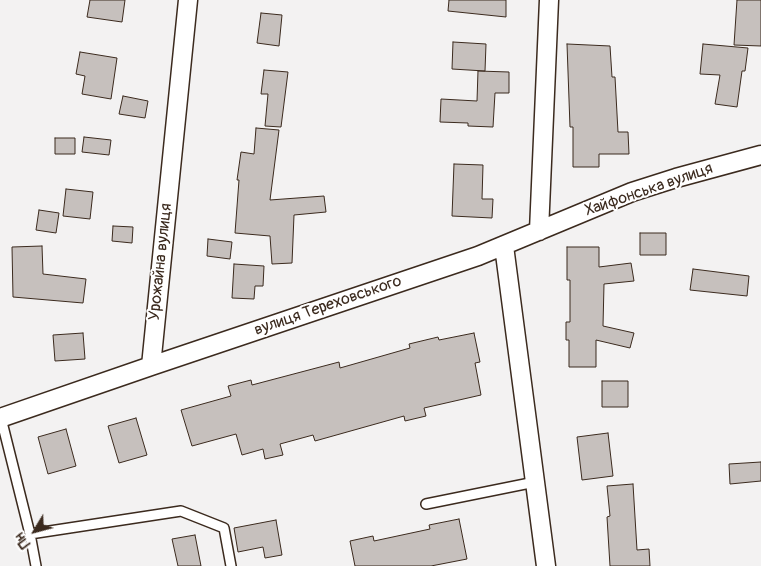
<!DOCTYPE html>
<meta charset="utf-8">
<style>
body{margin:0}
#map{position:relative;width:761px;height:566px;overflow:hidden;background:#f3f2f2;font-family:Pangolin,sans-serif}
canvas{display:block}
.north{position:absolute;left:10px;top:506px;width:50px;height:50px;-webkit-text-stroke:4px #fff;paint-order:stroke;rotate:233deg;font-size:14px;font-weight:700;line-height:20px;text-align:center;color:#3b2a1e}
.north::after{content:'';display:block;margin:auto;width:18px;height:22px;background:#3b2a1e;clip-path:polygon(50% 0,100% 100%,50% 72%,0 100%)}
</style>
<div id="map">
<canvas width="761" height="566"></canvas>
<div class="north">Пн</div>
</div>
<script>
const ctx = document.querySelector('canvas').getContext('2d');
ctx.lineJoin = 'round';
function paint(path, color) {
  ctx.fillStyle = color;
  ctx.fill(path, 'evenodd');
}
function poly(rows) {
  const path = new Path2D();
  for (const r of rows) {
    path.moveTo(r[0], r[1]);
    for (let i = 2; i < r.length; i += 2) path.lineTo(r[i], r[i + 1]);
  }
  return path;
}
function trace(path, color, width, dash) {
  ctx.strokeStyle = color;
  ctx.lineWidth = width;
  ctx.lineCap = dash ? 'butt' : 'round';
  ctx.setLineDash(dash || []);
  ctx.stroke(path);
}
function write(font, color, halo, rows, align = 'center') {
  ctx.font = font + ' Pangolin,sans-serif';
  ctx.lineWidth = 4;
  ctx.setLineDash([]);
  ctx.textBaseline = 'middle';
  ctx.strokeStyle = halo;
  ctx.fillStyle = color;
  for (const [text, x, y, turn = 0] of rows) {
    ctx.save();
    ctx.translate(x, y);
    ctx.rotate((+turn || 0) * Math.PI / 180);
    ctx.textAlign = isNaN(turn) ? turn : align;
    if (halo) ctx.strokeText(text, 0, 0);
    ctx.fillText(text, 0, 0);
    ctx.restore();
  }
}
const building = poly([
 [90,0,125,0,122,22,87,17,90,0],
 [449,0,506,0,506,17,448,11,449,0],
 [737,0,761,0,761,46,734,45,737,0],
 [261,13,282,15,279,46,257,43,261,13],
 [453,42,486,44,485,71,452,69,453,42],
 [567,44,610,46,612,77,615,77,618,132,628,132,629,154,599,154,599,167,573,167,573,127,570,127,567,44],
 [703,44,748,48,745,71,742,71,737,107,715,104,720,75,700,74,703,44],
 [80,52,117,58,111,99,82,94,85,76,76,74,80,52],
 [264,70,288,72,281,127,265,126,268,94,261,94,264,70],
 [478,71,509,72,509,93,495,93,493,127,468,126,468,123,440,122,441,99,477,101,478,71],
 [123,96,148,101,145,118,119,114,123,96],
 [256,128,279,130,270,200,324,196,326,212,294,215,292,263,272,264,270,236,235,233,239,180,237,180,241,152,254,154,256,128],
 [84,137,111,140,109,155,82,152,84,137],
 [55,138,75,138,75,154,55,154,55,138],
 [454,164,483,165,482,199,493,199,492,218,452,216,454,164],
 [66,189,93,192,90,219,63,216,66,189],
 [39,210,59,213,56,233,36,230,39,210],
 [113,226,133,227,132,243,112,241,113,226],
 [640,233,666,233,666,255,640,255,640,233],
 [208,239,232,242,230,259,207,256,208,239],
 [42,246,43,274,86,279,83,303,13,297,12,247,42,246],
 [567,247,599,247,599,267,631,263,634,281,604,284,603,326,634,333,630,348,596,340,596,367,569,367,569,340,566,340,566,322,570,322,570,280,567,280,567,247],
 [234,264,264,266,263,286,255,286,254,299,232,298,234,264],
 [693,269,749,276,747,296,690,290,693,269],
 [83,333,85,359,55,361,53,335,83,333],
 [474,333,480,362,475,363,481,395,424,408,426,416,405,421,404,416,315,441,313,435,280,444,283,455,265,459,263,449,242,455,236,434,192,446,181,410,231,396,228,386,251,380,252,385,339,362,340,368,410,348,409,344,438,337,439,340,474,333],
 [602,381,628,381,628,407,602,407,602,381],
 [136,418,147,455,119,463,108,426,136,418],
 [66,429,76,466,48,474,38,437,66,429],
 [608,433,613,476,582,480,577,437,608,433],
 [761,462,761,481,730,484,729,464,761,462],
 [633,484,637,550,649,549,650,566,610,566,607,517,610,516,607,486,633,484],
 [459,519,467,559,431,566,355,566,350,541,373,536,374,541,430,529,429,525,459,519],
 [276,520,282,555,265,558,263,547,238,552,234,528,276,520],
 [195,535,201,566,178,566,172,539,195,535]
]);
paint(building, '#c6c0bd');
trace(building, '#3b2a1e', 1);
const service = poly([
 [1,418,30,534,36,566],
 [426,504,535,482],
 [30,534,181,511,224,528,231,566]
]);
const minor = poly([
 [539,231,549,0],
 [504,246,546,566],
 [151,366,478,256,632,192,676,178,761,155],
 [0,418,151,366,188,0]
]);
trace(service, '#3b2a1e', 12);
trace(minor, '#3b2a1e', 21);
trace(service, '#fff', 9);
trace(minor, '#fff', 18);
write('16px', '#3b2a1e', '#fff', [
 ["Хайфонська вулиця",649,190,-19],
 ["Урожайна вулиця",161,262,-84],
 ["вулиця Тереховського",328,306,-19]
]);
</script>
